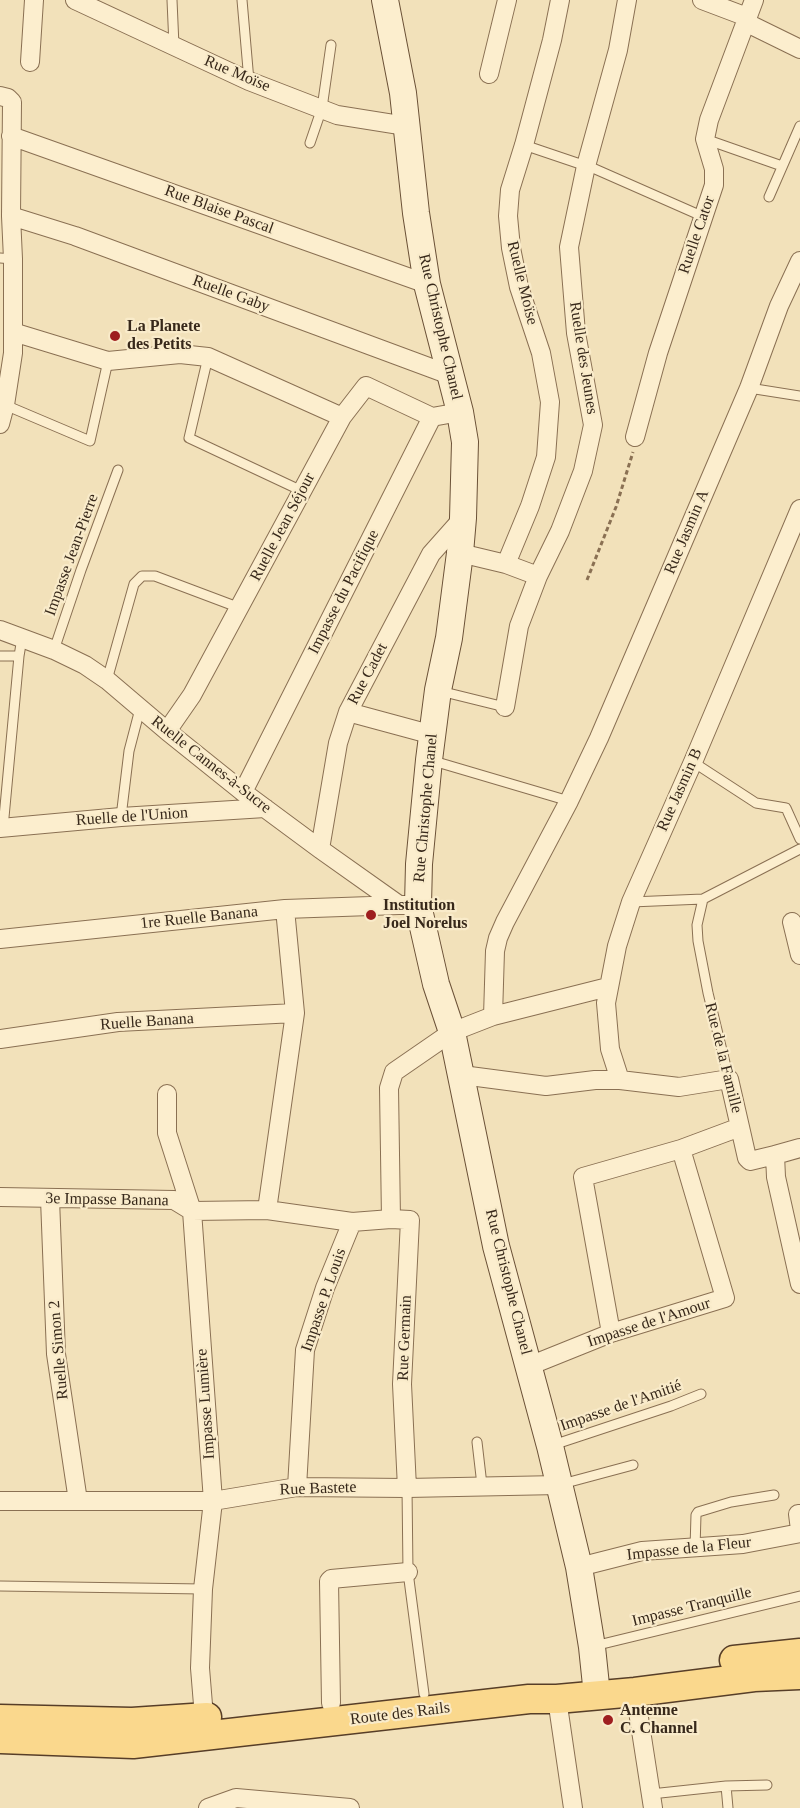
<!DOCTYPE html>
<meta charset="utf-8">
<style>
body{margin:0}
canvas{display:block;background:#f2e1ba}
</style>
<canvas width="800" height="1808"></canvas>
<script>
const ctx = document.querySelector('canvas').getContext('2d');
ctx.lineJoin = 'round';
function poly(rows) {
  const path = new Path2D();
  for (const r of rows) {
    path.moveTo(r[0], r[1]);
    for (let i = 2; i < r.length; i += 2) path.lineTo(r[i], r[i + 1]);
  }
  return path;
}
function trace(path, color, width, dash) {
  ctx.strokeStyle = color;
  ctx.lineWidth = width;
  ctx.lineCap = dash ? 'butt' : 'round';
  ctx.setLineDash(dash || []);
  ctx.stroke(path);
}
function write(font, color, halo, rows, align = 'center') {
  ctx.font = font + ' Georgia,serif';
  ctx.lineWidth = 4.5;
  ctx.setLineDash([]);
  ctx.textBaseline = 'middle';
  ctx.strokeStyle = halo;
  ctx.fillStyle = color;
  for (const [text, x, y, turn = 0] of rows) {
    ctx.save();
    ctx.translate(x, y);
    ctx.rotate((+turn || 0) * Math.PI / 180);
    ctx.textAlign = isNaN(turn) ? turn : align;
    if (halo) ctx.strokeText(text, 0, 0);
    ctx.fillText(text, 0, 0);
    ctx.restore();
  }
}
const lane = poly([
 [172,0,174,46],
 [242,0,249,81],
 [705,139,782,166],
 [310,143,322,108,331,45],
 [524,145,595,169,704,217],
 [769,197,800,126],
 [0,258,13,259],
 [208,357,189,438,302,491],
 [749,388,800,396],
 [5,405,90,441,108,361],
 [54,650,81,570,118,470],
 [0,656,19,656],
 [107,680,134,584,142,576,155,576,240,608],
 [440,691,505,707],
 [430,760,569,801],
 [693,762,756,803,786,808,800,839],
 [121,817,129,751,140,709],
 [3,828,19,656,22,638],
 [703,899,697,925,698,941,708,993,729,1079],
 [631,902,703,899,800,849],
 [477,1442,482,1485],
 [550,1446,671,1406,701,1394],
 [562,1484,633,1465],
 [407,1488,408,1572,424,1694],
 [695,1548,696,1515,698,1512,731,1502,774,1495],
 [0,1586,203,1589],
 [594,1646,800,1596],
 [726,1786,728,1808],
 [651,1794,726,1786,767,1785]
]);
const street = poly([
 [75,0,249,81,337,115,406,126],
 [702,0,747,17],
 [745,22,800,49],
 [30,62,34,0],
 [489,74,507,0],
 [0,96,8,98,12,102,11,216,13,259,13,353,5,405,0,424],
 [11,136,427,284],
 [11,216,75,236,450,375],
 [13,332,108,361,180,354,208,357,342,417],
 [635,437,658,353,714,185,714,169,705,139,709,120,754,0],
 [460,553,506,564,538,576],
 [506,564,530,506,546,457,550,402,541,353,519,287,511,248,508,216,510,190,524,145,552,40,560,0],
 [0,630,54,650,85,665,107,680,167,731,243,792,320,849,399,905,418,905],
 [505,707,519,626,538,576,560,531,583,471,593,425,576,333,569,247,586,166,618,50,627,0],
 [348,712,433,735],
 [167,731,192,695,342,417,366,386,432,417],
 [243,792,432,417,460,412],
 [0,828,121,817,265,808],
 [320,849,338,743,348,712,431,554,463,518],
 [792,922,800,955],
 [0,939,285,909,399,905],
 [493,1016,495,951,498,938,505,922,569,801,599,738,749,388,779,306,800,261],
 [0,1039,118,1022,295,1013],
 [462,1075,546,1086,595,1080,620,1080,679,1087,729,1079,740,1127,681,1149,583,1177,611,1333],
 [620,1080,610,1049,606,1003,617,946,631,902,693,762,800,509],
 [167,1094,167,1133,192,1211,213,1501,203,1589,200,1668,204,1717],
 [740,1127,747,1158,750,1161,775,1155,776,1177,800,1284],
 [775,1155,800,1148],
 [0,1197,174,1200,192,1211,267,1210,352,1222,391,1219],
 [50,1199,56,1354,78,1501],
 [267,1210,295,1013,285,909],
 [529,1366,611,1333,725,1298,681,1149],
 [297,1487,305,1350,325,1288,352,1222],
 [407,1488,402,1384,410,1220,391,1219,389,1088,394,1072,452,1032,493,1016,608,987],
 [0,1501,213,1501,297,1487,407,1488,559,1485],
 [800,1514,798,1514,800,1530],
 [579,1567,642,1551,743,1544,800,1533],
 [635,1692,653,1808],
 [557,1699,573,1808],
 [331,1703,329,1581,331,1579,408,1572],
 [208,1808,236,1798,350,1808]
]);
const secondary = poly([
 [385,0,403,93,416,213,427,284,460,412,465,442,463,518,460,553,449,638,438,690,429,760,419,864,418,905,436,984,452,1032,496,1246,550,1446,579,1567,592,1647,597,1695]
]);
const primary = poly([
 [734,1660,800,1653],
 [0,1719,132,1722,207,1717],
 [0,1739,133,1744,529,1699,557,1699,635,1692,754,1677,800,1675]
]);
trace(lane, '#8a7053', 11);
trace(street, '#8a7053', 20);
trace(secondary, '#6b5137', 28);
trace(primary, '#573e28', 31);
trace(poly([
 [587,580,616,507,633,452]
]), '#8a7053', 3, [4.5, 3]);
trace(lane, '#fceece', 9);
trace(street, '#fceece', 18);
trace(secondary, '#fceece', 26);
trace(primary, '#fad88d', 28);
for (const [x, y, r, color] of [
 [115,336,6,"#9e1e1f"],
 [371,915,6,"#9e1e1f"],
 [608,1720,6,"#9e1e1f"]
]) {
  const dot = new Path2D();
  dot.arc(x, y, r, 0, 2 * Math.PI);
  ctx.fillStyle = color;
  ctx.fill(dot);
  trace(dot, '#f9ebca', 2);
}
write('16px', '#37281a', '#f9ebca', [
 ["Rue Moïse",237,74,23],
 ["Rue Blaise Pascal",219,210,20],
 ["Ruelle Cator",697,235,-71],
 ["Ruelle Moïse",522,283,76],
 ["Ruelle Gaby",231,294,20],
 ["Rue Christophe Chanel",440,327,77],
 ["Ruelle des Jeunes",583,358,81],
 ["Ruelle Jean Séjour",283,527,-62],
 ["Rue Jasmin A",687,532,-67],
 ["Impasse Jean-Pierre",72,555,-70],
 ["Impasse du Pacifique",344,592,-63],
 ["Rue Cadet",368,674,-62],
 ["Ruelle Cannes-à-Sucre",211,765,38],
 ["Rue Jasmin B",680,790,-66],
 ["Rue Christophe Chanel",426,808,-85],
 ["Ruelle de l'Union",132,817,-4],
 ["1re Ruelle Banana",199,918,-6],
 ["Ruelle Banana",147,1022,-4],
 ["Rue de la Famille",723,1058,76],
 ["3e Impasse Banana",107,1200,1],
 ["Rue Christophe Chanel",508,1282,76],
 ["Impasse P. Louis",324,1300,-71],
 ["Impasse de l'Amour",649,1323,-18],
 ["Rue Germain",405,1338,-88],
 ["Ruelle Simon 2",59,1350,-95],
 ["Impasse Lumière",206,1404,-94],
 ["Impasse de l'Amitié",621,1406,-19],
 ["Rue Bastete",318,1489,-2],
 ["Impasse de la Fleur",689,1549,-6],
 ["Impasse Tranquille",692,1607,-14],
 ["Route des Rails",400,1714,-7]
]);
write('bold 16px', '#37281a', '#f9ebca', [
 ["La Planete",127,327],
 ["des Petits",127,345],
 ["Institution",383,906],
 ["Joel Norelus",383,924],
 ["Antenne",620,1711],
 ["C. Channel",620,1729]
], 'left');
</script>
